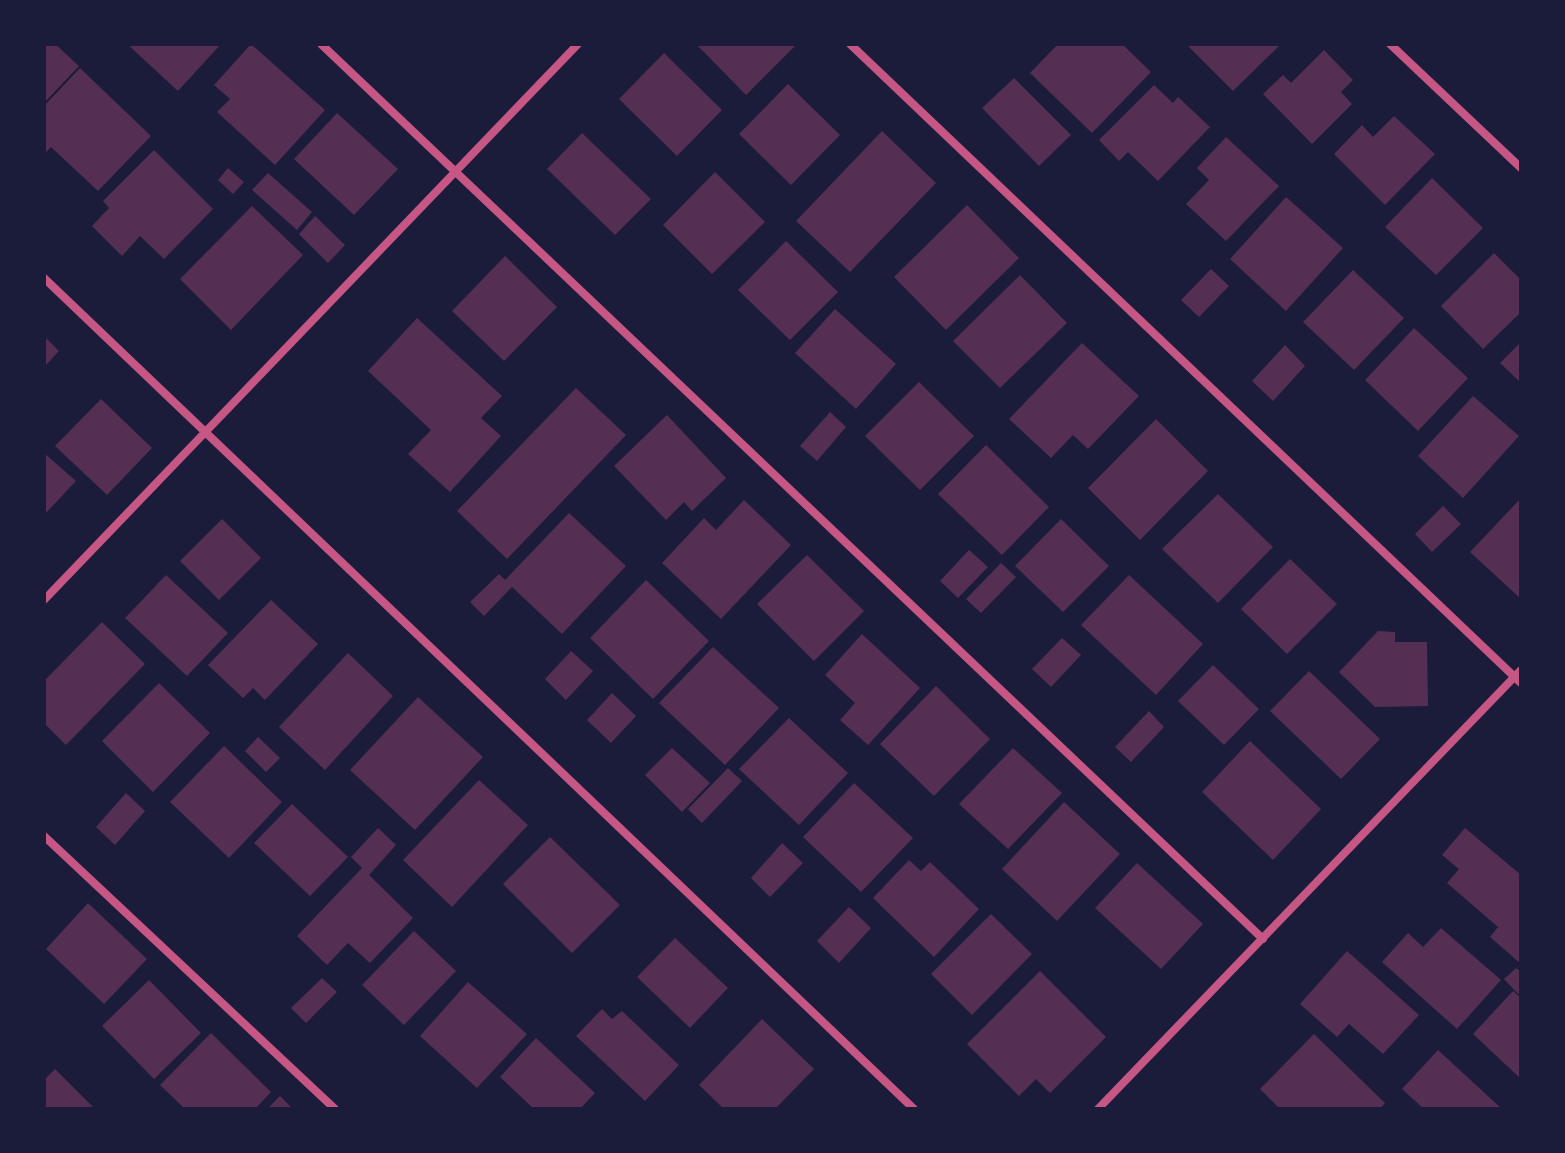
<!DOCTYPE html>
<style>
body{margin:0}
#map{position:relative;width:1565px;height:1153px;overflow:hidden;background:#1b1b3a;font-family:Georgia,serif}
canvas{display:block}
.frame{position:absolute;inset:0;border:46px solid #1b1b3a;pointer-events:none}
</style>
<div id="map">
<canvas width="1565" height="1153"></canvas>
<div class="frame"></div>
</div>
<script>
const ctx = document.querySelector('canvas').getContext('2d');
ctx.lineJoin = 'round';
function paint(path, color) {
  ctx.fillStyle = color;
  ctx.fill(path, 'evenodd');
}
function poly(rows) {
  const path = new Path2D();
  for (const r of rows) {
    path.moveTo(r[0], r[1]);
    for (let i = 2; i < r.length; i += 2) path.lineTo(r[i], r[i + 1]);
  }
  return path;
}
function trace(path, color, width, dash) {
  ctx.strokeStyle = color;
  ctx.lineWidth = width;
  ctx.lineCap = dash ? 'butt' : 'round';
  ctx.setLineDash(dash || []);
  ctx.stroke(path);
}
paint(poly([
 [44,44,55,44,79,66,44,103],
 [127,44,221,44,178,91],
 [251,44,325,110,275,165,217,112,230,99,214,85],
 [696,44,797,44,746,95],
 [1058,44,1122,44,1151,72,1092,133,1030,73],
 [1190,44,1281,44,1233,91,1188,46],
 [1324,50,1353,80,1341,92,1352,104,1312,144,1263,94,1283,75,1291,83],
 [664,53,722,110,677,156,619,99],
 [80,68,151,136,98,191,51,147,44,154,44,106],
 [1014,78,1071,135,1039,166,982,108],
 [788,84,840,135,791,185,739,134],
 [1154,85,1173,103,1178,97,1210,127,1158,181,1128,152,1119,161,1099,140],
 [337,113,398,169,354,215,294,159],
 [1394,116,1435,154,1385,205,1334,154,1362,125,1373,137],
 [882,131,936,183,850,272,796,221],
 [582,133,651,199,615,235,547,169],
 [1226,137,1279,186,1226,241,1186,204,1209,180,1197,168],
 [154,150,213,209,164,259,140,236,122,256,92,226,109,208,103,201],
 [228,168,244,182,233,194,218,180],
 [715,172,765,222,712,274,663,225],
 [268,173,312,212,297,230,252,190],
 [1432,178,1483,228,1436,275,1385,227],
 [1286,197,1343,248,1286,311,1230,259],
 [967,205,1019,258,946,330,894,277],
 [252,206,303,255,231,330,180,279],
 [315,216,345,245,328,263,299,234],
 [786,241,838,292,790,340,738,290],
 [1494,253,1521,280,1521,312,1483,349,1441,306],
 [505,256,557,307,504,361,452,311],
 [1211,269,1229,286,1199,317,1181,300],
 [1353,270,1404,318,1354,370,1303,322],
 [1020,275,1067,323,1000,388,953,341],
 [835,309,896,364,856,409,795,353],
 [417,318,502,396,481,418,501,436,450,492,408,454,431,430,368,371],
 [1414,328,1468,378,1418,431,1365,380],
 [44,336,59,351,44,367],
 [1521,342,1521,383,1500,363],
 [1082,343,1139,396,1088,449,1073,435,1051,458,1009,419],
 [1285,345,1305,366,1273,401,1252,381],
 [919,382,974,436,920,490,865,436],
 [576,388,626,435,507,559,457,511],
 [1473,396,1519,436,1463,498,1418,456],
 [101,399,152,448,107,495,55,446],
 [830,412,846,427,817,461,800,446],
 [667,415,726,478,692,511,684,502,666,520,614,466],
 [1156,419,1208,471,1140,540,1088,488],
 [986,445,1049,507,1002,555,938,494],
 [44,453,76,481,44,515],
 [1218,494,1273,547,1218,603,1162,549],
 [1521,498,1521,599,1470,552],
 [744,500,791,545,721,619,662,563,704,518,716,530],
 [1443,506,1461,524,1432,552,1415,534],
 [569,513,626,566,562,634,512,587,484,616,470,602,499,574,505,580],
 [222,519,261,558,219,600,180,561],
 [1061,519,1109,566,1063,612,1015,566],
 [969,550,988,567,958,598,940,581],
 [807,555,864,611,814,661,757,604],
 [1290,559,1337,604,1287,654,1241,609],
 [1001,563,1016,577,981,613,966,599],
 [166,575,228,633,187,676,125,618],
 [1129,575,1203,644,1156,695,1081,625],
 [646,580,709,641,653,699,590,638],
 [271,600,318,644,265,700,253,688,243,698,208,665],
 [102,622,145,664,66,745,44,723,44,681],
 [1378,631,1395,632,1395,642,1427,642,1428,706,1375,707,1339,672],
 [862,634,920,688,868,745,840,720,855,703,825,675],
 [1062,638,1081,655,1051,687,1032,669],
 [713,647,779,708,725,765,659,703],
 [571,651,593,671,566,700,545,679],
 [348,653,393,696,325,770,279,727],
 [1213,665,1259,709,1224,745,1178,701],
 [1309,671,1380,739,1341,779,1270,711],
 [159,683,210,733,153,792,102,741],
 [936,686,990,739,934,796,880,744],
 [612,693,636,716,611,743,587,720],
 [418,697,483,757,415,830,350,770],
 [1149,711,1164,727,1131,762,1115,747],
 [789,718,848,773,799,825,739,769],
 [258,737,280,758,266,772,245,751],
 [1250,741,1321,809,1273,860,1202,792],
 [224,746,282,802,229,858,170,802],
 [672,748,710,783,682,812,645,775],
 [1013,748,1062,793,1008,849,959,804],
 [728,768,742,781,702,823,688,809],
 [479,780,528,825,452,907,403,860],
 [854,783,913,838,861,892,803,837],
 [126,793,145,811,115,845,96,827],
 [1064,802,1120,854,1057,921,1002,869],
 [292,804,348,857,310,896,254,843],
 [378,828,396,845,369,875,413,918,370,963,348,943,327,965,297,936,362,868,351,857],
 [1465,828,1521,875,1521,964,1490,937,1498,927,1447,883,1459,869,1442,855],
 [550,837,620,905,572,953,503,884],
 [782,843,803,863,770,897,751,878],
 [909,860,921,871,930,862,979,909,934,957,873,898],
 [1137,863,1203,924,1161,969,1095,908],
 [88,903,147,959,104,1004,46,949],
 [849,907,871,928,839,963,817,941],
 [991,914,1032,954,972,1015,931,974],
 [1441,928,1501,980,1457,1029,1382,962,1408,933,1423,947],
 [414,931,456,971,404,1025,362,985],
 [675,938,728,988,690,1028,637,977],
 [1347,951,1419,1015,1383,1054,1349,1024,1337,1037,1300,1004],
 [1516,968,1521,972,1521,991,1518,994,1504,979],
 [1040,971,1106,1037,1050,1093,1036,1079,1019,1096,967,1044],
 [322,978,337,992,306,1023,291,1008],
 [149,980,201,1033,154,1079,102,1026],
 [468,982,527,1034,477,1088,420,1036],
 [1513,991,1521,998,1521,1079,1473,1034],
 [602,1009,612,1019,622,1011,679,1065,645,1101,576,1036],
 [762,1019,814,1069,775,1109,724,1109,699,1085],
 [211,1033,271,1092,255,1109,185,1109,160,1085],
 [1314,1034,1385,1103,1380,1109,1280,1109,1260,1089],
 [536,1038,595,1093,580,1109,534,1109,500,1077],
 [1438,1050,1502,1109,1424,1109,1402,1089],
 [55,1069,95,1109,44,1109,44,1080],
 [280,1096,293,1109,267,1109]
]), '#542f53');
trace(poly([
 [321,44,1263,939],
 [850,44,1521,683],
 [1390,44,1521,168],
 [44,278,914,1109],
 [44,600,578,44],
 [44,836,335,1109],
 [1098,1109,1521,670]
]), '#c65784', 8);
</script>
